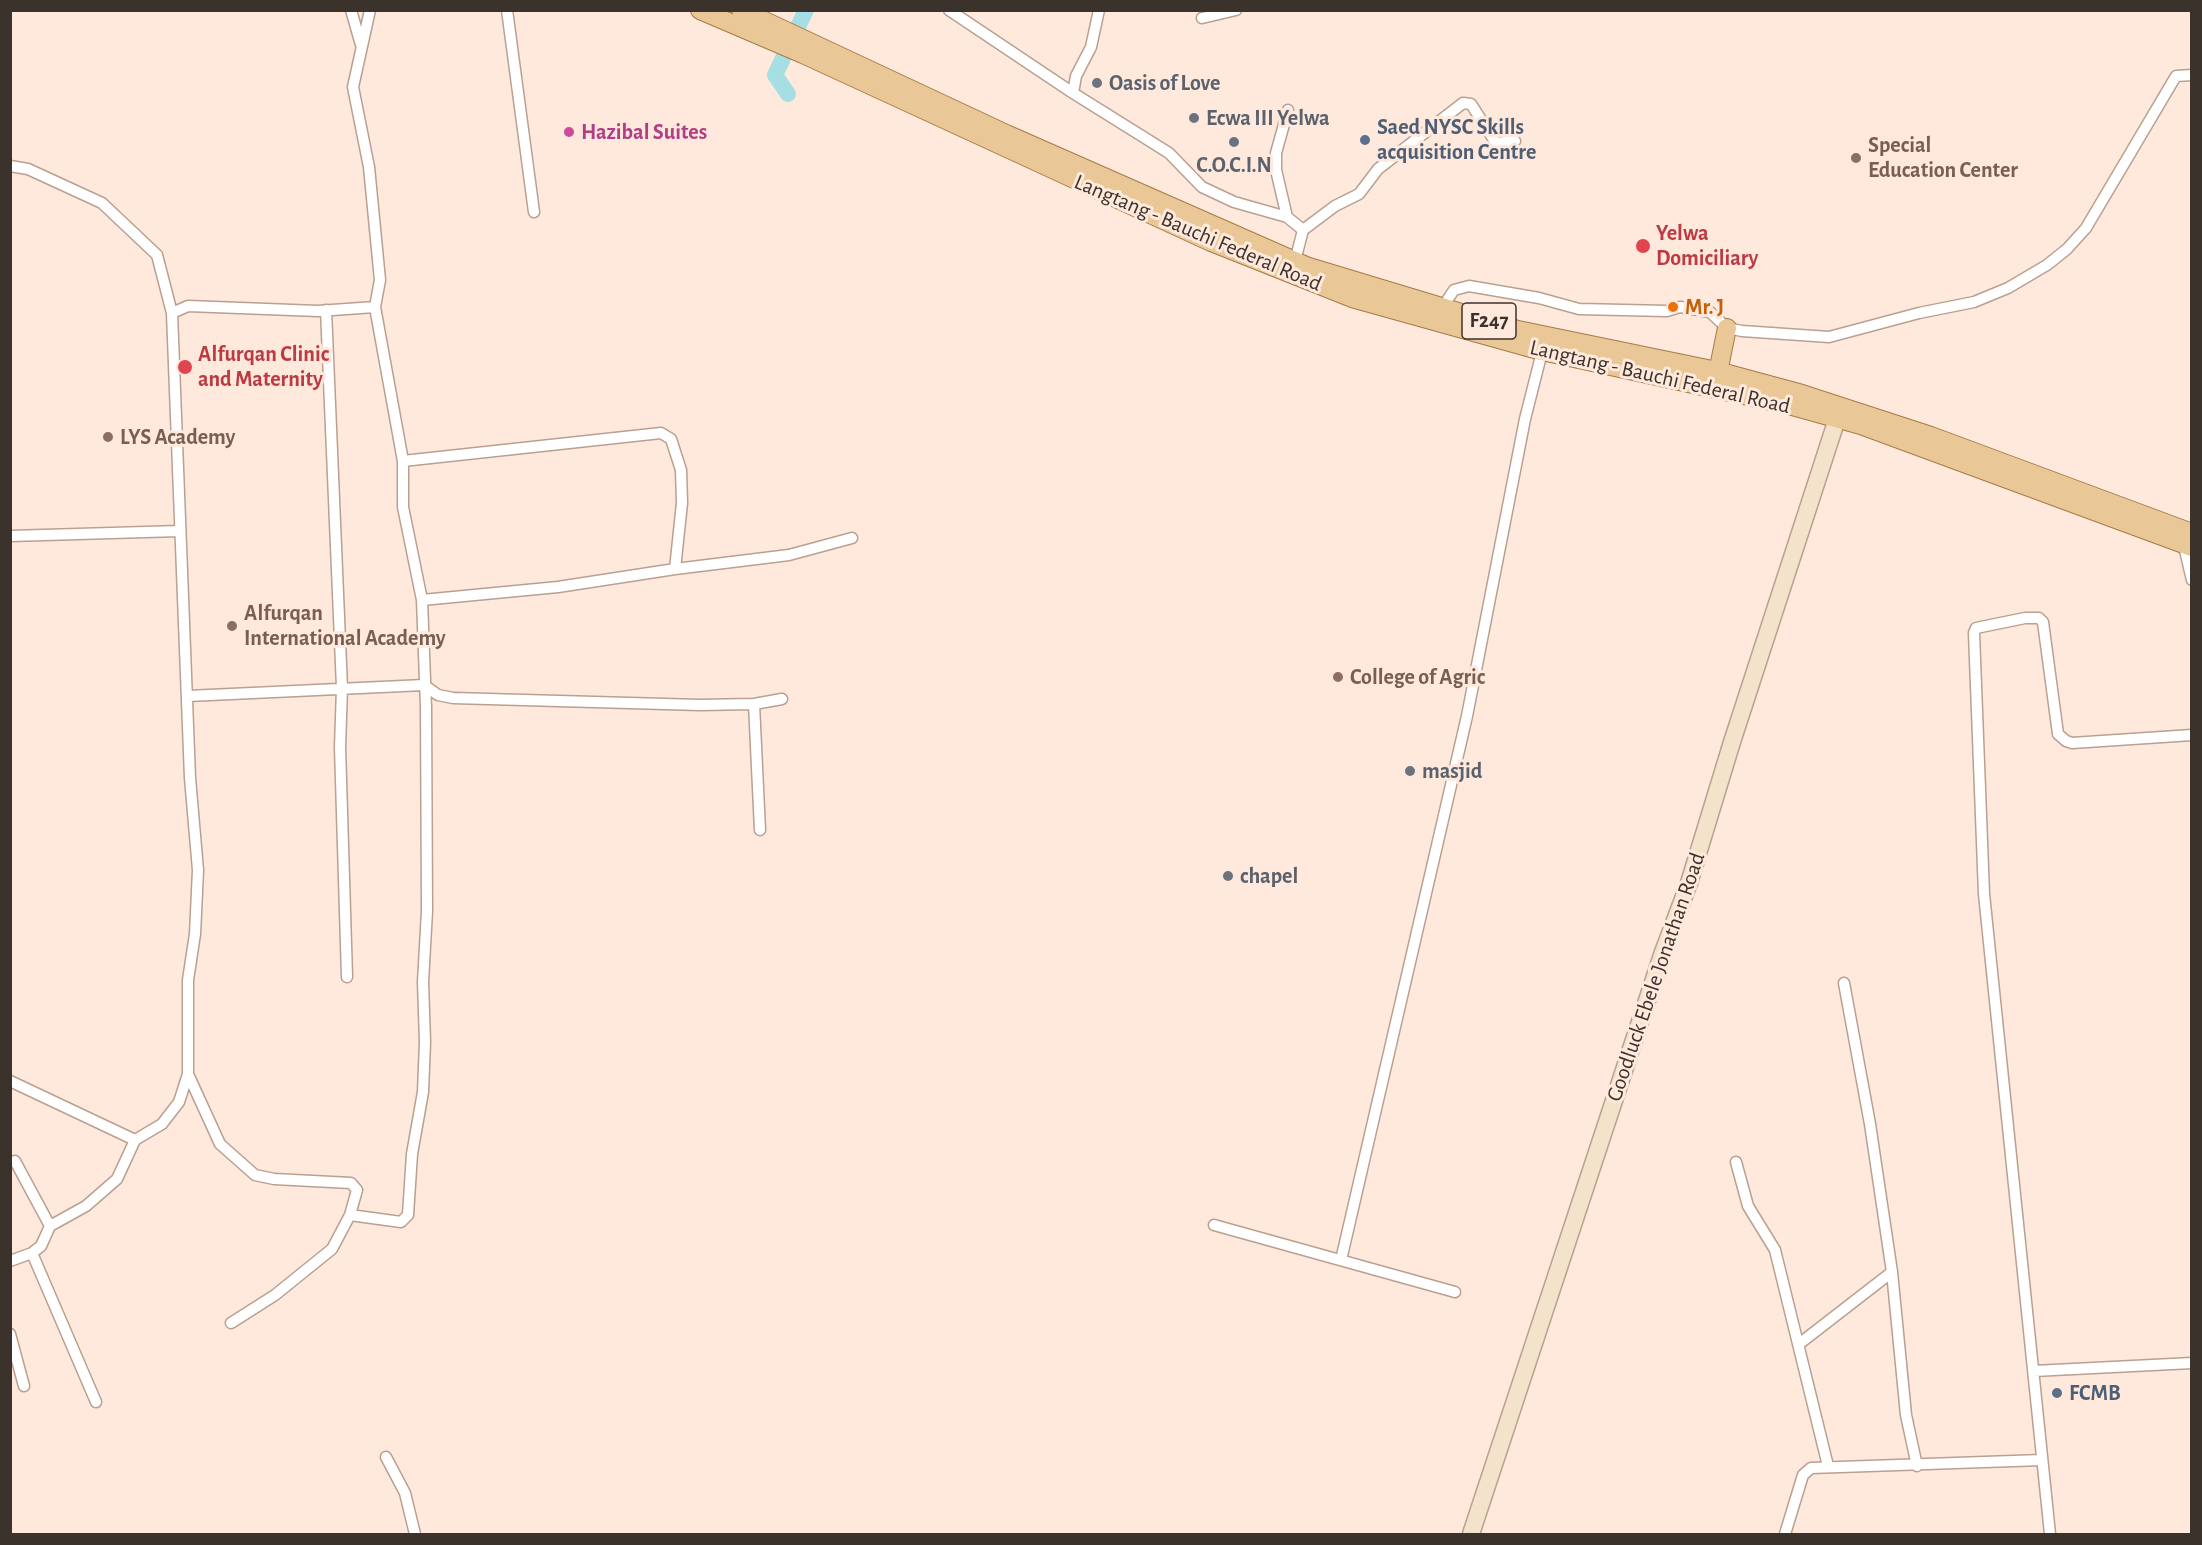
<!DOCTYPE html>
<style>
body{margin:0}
#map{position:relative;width:2202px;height:1545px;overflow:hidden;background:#fee9dc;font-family:"Alegreya Sans",sans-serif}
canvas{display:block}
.frame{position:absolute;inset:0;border:12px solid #3c322c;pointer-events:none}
</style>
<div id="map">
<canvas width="2202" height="1545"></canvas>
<div class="frame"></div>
</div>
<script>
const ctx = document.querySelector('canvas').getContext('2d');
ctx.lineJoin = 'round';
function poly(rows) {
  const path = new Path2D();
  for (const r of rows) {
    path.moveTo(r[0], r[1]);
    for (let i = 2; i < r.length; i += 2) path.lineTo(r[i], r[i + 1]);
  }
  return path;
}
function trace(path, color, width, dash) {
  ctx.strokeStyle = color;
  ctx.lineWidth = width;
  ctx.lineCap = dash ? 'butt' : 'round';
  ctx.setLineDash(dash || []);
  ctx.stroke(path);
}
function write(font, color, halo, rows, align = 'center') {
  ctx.font = font + ' "Alegreya Sans",sans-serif';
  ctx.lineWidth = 6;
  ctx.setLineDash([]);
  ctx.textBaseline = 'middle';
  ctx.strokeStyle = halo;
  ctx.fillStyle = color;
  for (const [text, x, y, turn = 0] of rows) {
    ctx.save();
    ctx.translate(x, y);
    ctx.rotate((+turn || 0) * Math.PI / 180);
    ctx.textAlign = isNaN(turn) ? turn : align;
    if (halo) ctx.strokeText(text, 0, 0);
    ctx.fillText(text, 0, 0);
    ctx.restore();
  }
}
trace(poly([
 [788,94,775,75,806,10]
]), '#a5dfe3', 16);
const minor = poly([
 [351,10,361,45],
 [507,10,534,212],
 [949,10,1073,93],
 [1099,10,1091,47,1076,76,1073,93,1169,153,1202,187,1234,202,1287,217,1303,230],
 [1202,18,1236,10],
 [10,166,28,169,102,203,157,255,172,313,190,778,198,870,195,934,188,980,188,1074,220,1144,255,1175,274,1179,351,1183,357,1190,350,1215,332,1249,275,1295,231,1323],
 [1287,217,1276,170,1276,153,1288,110],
 [1295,261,1303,230,1335,206,1359,194,1378,169,1463,103,1471,104,1496,143,1515,141],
 [1442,308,1454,290,1469,286,1539,298,1579,309,1667,311,1680,307,1710,312,1727,328,1742,331,1829,337,1919,313,1974,302,2008,288,2047,265,2067,249,2086,228,2176,76,2192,75],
 [326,310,342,688,340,747,347,977],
 [172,313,188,306,318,311,375,307],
 [403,461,661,433,671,439,681,470,682,503,675,569],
 [10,536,179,531],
 [2183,542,2192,580],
 [422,600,558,587,675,569,789,555,852,538],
 [188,696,424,685,438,695,453,698,700,705,754,704,782,699],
 [754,704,760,830],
 [1844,983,1870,1124,1892,1272,1906,1415,1917,1466],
 [10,1081,135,1140],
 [15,1161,50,1226],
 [1736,1162,1748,1206,1775,1250,1828,1466],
 [350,1215,401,1222,408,1215,412,1154,423,1092,425,1042,423,982,427,911,426,707,422,600,403,507,403,461,375,307,380,280,369,167,353,87,370,10],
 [1214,1225,1455,1292],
 [32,1253,96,1402],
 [1341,1260,1467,716,1525,419,1543,348],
 [10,1261,32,1253,41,1246,50,1226,86,1206,117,1179,135,1140,162,1124,179,1102,188,1074],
 [10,1334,24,1386],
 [1799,1344,1892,1272],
 [2034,1371,2192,1363],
 [386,1457,405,1493,415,1534],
 [1785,1534,1803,1475,1811,1468,2042,1460],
 [2050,1534,1984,894,1974,633,1976,628,2025,618,2039,618,2043,622,2058,734,2066,741,2072,743,2192,735]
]);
const secondary = poly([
 [1471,1534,1663,952,1689,883,1732,742,1837,419]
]);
const primary = poly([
 [700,10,803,54,1211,242,1352,298,1542,351,1789,405,1861,425,2192,547],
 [741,10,1006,134,1306,266,1518,330,1717,371,1802,394,1931,436,2192,533],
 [1716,382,1727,328]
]);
trace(minor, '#b9a090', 13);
trace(secondary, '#b9a090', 19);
trace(primary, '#a47b45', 20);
trace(minor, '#fff', 10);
trace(secondary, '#f4e3cb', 16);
trace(primary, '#eac797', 18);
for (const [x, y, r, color] of [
 [1097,83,6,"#6b7280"],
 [1194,118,6,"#6b7280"],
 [569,132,6,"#d1479c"],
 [1365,140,6,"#5c6f8a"],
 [1234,142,6,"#6b7280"],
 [1856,158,6,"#8d6e63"],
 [1643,246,8,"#e0444e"],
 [1673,307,6,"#e8710a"],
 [185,367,8,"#e0444e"],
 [108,437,6,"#8d6e63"],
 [232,626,6,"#8d6e63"],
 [1338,677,6,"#8d6e63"],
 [1410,771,6,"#6b7280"],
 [1228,876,6,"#6b7280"],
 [2057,1393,6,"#5c6f8a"]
]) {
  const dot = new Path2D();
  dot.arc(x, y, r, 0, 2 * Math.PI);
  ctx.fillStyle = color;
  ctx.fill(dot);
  trace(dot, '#fee9dc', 2);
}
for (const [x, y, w] of [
 [1489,321,54]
]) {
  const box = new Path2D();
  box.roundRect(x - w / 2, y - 18, w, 36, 4.5);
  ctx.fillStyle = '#fee9dc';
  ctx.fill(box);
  trace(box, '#3c322c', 1.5);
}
write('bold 21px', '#3c322c', null, [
 ["F247",1489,321]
]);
write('bold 22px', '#5b616d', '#fee9dc', [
 ["Oasis of Love",1109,83],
 ["Ecwa III Yelwa",1206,118],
 ["C.O.C.I.N",1234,165,"center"],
 ["masjid",1422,771],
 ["chapel",1240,876]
], 'left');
write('bold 22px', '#4e5e75', '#fee9dc', [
 ["Saed NYSC Skills",1377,127],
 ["acquisition Centre",1377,152],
 ["FCMB",2069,1393]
], 'left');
write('bold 22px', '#b23c85', '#fee9dc', [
 ["Hazibal Suites",581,132]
], 'left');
write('bold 22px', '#785e54', '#fee9dc', [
 ["Special",1868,145],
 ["Education Center",1868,170],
 ["LYS Academy",120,437],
 ["Alfurqan",244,613],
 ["International Academy",244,638],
 ["College of Agric",1350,677]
], 'left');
write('22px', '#3c322c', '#fee9dc', [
 ["Langtang - Bauchi Federal Road",1198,233,23],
 ["Langtang - Bauchi Federal Road",1660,377,13],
 ["Goodluck Ebele Jonathan Road",1656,977,-71]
]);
write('bold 22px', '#be3a42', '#fee9dc', [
 ["Yelwa",1656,233],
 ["Domiciliary",1656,258],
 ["Alfurqan Clinic",198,354],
 ["and Maternity",198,379]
], 'left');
write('bold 22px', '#c56008', '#fee9dc', [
 ["Mr. J",1685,307]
], 'left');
</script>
